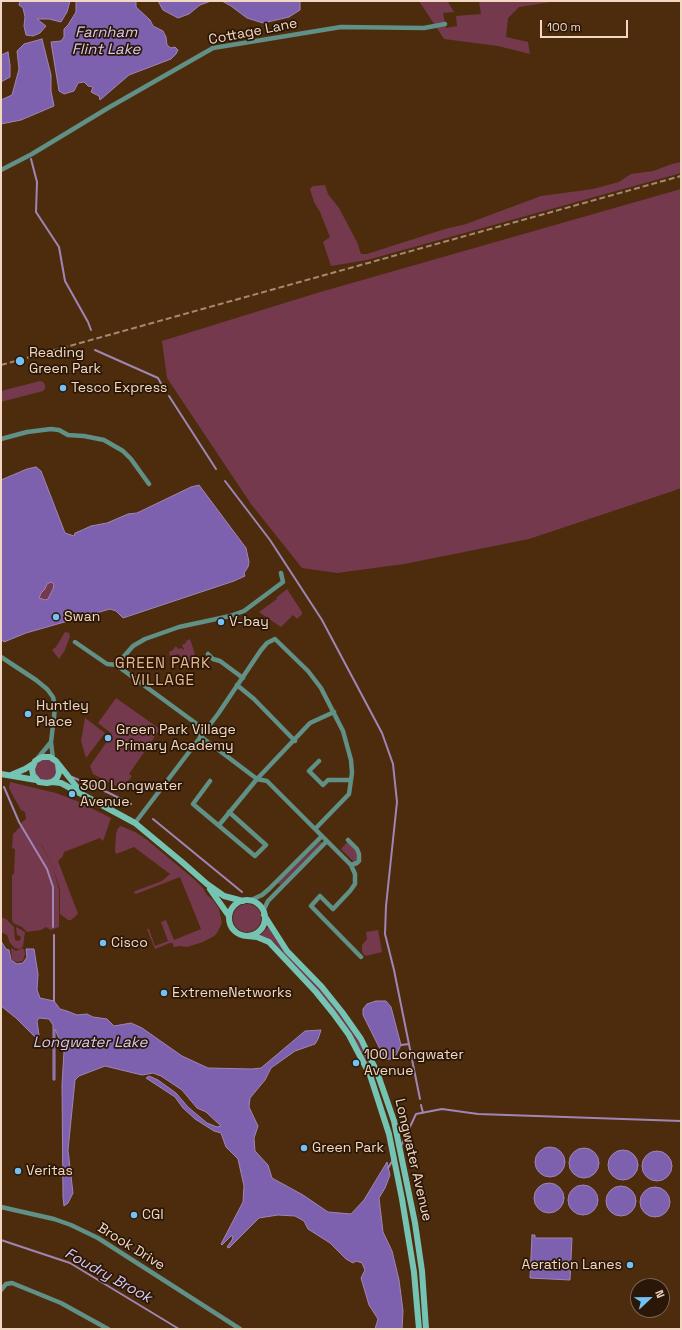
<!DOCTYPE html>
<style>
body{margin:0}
#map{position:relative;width:682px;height:1330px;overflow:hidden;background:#4c2c0d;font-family:"Space Grotesk",sans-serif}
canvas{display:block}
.frame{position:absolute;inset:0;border:2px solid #f2d8c3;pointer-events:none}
.north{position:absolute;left:630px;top:1278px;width:40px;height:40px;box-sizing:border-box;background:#2a1707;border:1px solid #7a6452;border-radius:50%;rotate:68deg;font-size:11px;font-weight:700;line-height:16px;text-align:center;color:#f2d8c3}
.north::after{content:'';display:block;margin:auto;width:14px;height:18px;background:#73c1f5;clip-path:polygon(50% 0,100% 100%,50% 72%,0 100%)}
.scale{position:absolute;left:540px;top:20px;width:88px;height:18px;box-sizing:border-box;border:2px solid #f2d8c3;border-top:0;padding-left:5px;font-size:12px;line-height:14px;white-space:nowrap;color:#f2d8c3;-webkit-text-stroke:3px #2a1707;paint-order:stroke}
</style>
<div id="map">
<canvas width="682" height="1330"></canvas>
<div class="frame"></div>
<div class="north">N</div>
<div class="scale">100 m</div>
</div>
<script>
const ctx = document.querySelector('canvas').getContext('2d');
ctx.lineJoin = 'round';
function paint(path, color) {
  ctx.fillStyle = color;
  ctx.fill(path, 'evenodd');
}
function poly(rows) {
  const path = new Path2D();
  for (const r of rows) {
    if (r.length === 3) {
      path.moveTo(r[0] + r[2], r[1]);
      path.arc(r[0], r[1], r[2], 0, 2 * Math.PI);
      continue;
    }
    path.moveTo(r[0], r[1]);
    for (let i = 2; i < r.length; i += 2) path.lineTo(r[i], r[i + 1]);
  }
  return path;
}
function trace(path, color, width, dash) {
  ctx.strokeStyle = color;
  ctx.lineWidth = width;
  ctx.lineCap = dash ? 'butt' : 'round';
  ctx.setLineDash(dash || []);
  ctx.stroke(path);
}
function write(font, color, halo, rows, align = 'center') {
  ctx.font = font + ' "Space Grotesk",sans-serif';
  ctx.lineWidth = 3.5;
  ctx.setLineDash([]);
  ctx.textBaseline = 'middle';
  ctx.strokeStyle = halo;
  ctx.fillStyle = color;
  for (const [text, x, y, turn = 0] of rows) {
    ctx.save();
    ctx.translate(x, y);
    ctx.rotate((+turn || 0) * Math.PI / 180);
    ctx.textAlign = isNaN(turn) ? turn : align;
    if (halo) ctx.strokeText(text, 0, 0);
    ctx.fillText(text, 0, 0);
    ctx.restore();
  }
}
paint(poly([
 [419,1,466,1,448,2,454,12,443,13,446,28,457,26,456,16,481,14,479,1,551,2,519,7,508,18,506,37,528,42,530,54,498,46,444,39],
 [681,162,681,173,367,260,331,266,323,242,330,237,320,212,314,202,310,189,313,186,325,185,328,194,339,208,357,242,361,254,367,254,445,229,466,224,541,196,593,189,619,182,631,174,653,171,672,164],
 [681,189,681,488,673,491,529,539,404,564,337,573,302,568,251,504,167,378,162,341,317,293],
 [40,381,43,382,45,385,45,389,43,391,1,402,1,391],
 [51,582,54,584,53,589,48,599,45,600,39,598,41,593,45,589,47,584],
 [287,589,302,612,302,614,297,619,293,615,281,627,259,612,270,604,277,599,276,598],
 [65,632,69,633,70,636,65,650,59,659,52,650,56,647],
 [190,639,195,654,188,663,178,654,172,657,170,656,169,652,173,650,175,647,176,646,178,649,182,648,183,650,184,649,182,645,186,643,186,641],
 [116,698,160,729,129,774,132,776,122,789,93,774,90,766,112,734,98,723],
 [85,718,105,733,86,758,81,741],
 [46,770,11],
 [10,782,56,793,77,801,111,818,103,841,100,838,64,852,63,856,58,861,77,911,78,914,71,920,68,920,60,914,60,890,53,867,42,845,40,842,53,867,59,890,59,927,54,929,51,930,46,927,41,930,27,932,22,927,13,923,12,920,12,875,14,874,15,849,12,848,13,834,20,827,22,822,26,819,25,812,21,810,12,794,9,788],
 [121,826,135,832,146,839,195,880,203,888,207,895,213,900,219,909,222,923,217,933,214,936,203,942,187,947,180,946,174,947,172,943,170,943,155,949,147,929,149,929,155,946,168,941,161,922,166,920,174,940,201,929,180,877,136,894,134,893,135,891,162,881,170,874,134,847,116,854,115,850,116,834,118,828],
 [348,841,357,849,358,860,355,863,341,849],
 [320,842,321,842,322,843,280,885,278,883],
 [247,918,14],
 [1,917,6,919,14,927,15,940,18,941,21,939,20,936,17,935,16,927,25,932,23,946,20,949,15,948,10,943,7,935,1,932],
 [268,927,285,953,323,992,358,1039,375,1070,371,1071,355,1041,275,943,265,937,260,936],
 [378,930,382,952,366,956,363,954,362,950,362,945,367,939,366,932],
 [11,948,16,951,23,948,25,953,23,961,17,962,12,960]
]), '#75394d');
const water = poly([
 [20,1,70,1,67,12,61,22,49,19,37,19,46,26,40,33,33,36,26,35,24,26,25,17,23,8,19,5,20,1],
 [76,1,136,1,136,7,150,20,153,26,163,31,166,37,167,45,171,48,175,47,178,50,176,54,171,59,129,75,100,100,99,96,91,92,93,87,88,86,84,82,78,83,74,91,64,94,59,91,51,42,61,41,64,37,64,29,68,25,76,12,76,1],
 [158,1,211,1,200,5,189,14,178,18,163,10,158,1],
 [222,1,300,1,300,10,289,17,263,23,247,18,231,6,222,1],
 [42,39,51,75,51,91,54,106,21,120,1,124,1,100,12,95,19,69,17,51,24,44,42,39],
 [8,52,10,65,10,77,1,82,1,55,8,52],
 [36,467,41,471,65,533,74,536,75,533,80,531,91,526,107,523,128,514,137,513,191,487,199,485,246,548,249,562,248,567,244,573,245,576,234,581,123,618,116,611,110,609,26,633,4,642,1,639,1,480,27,469,36,467],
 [51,582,54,584,53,589,48,599,45,600,39,598,41,593,45,589,47,584,51,582],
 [1,941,6,949,9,950,11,960,17,964,23,963,27,957,26,949,34,949,38,974,37,990,40,998,54,1001,60,1009,67,1011,77,1015,87,1014,93,1017,107,1019,114,1026,131,1023,142,1028,182,1056,208,1068,252,1069,261,1068,305,1031,321,1030,318,1039,315,1044,295,1051,271,1068,265,1080,250,1098,249,1107,258,1126,254,1138,255,1151,268,1165,272,1178,303,1195,328,1212,351,1214,364,1200,387,1162,390,1175,385,1188,379,1198,383,1232,392,1251,399,1280,403,1311,402,1329,375,1329,378,1319,369,1305,361,1278,365,1270,362,1263,356,1261,353,1263,346,1259,330,1243,308,1229,304,1221,295,1216,278,1215,259,1218,229,1248,227,1247,232,1240,233,1236,231,1236,222,1245,221,1244,243,1202,244,1186,238,1159,226,1147,221,1133,214,1131,195,1119,183,1108,175,1097,146,1078,149,1076,158,1080,176,1093,188,1107,207,1123,217,1127,221,1126,206,1112,197,1108,182,1090,161,1076,153,1073,142,1075,105,1066,79,1076,75,1080,68,1150,73,1193,68,1203,64,1206,63,1197,62,1085,64,1051,55,1029,55,1080,53,1080,53,1025,49,1019,39,1018,37,1021,39,1035,38,1038,36,1038,16,1018,1,1006,1,941],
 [376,1001,386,1001,391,1007,401,1045,396,1055,391,1059,385,1059,363,1015,363,1009,367,1004,376,1001],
 [550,1162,15],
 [584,1163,15],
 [623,1165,15],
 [657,1166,15],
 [549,1198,15],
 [583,1200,15],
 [621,1201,15],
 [655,1202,15],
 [532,1235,535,1235,535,1238,572,1238,570,1280,530,1278,532,1235]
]);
paint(water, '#7e61ae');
trace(water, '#a185b4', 1);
trace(poly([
 [31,159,37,182,36,212,59,247,65,281,88,322,91,330],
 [95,350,158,378,164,389],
 [169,396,216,469],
 [225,481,270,540,322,620,382,733,393,764,397,802,386,906,385,934,394,970,420,1099],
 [72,777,109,793,131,804],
 [4,787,19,822,47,869,53,887,53,927],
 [153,819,242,892],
 [54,935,54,1001],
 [401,1045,409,1044],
 [421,1105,423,1113],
 [401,1146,416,1114,442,1109,478,1114,681,1121],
 [388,1168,393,1160],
 [1,1240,70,1263,179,1329]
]), '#a185b4', 2);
trace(poly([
 [1,170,32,154,108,108,213,48,341,27,424,28,445,24],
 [1,439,27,432,51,429,59,430,68,435,84,436,104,440,123,451,131,459,149,484],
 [75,642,107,664,118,665],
 [208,654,213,659,220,661,243,678],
 [1,657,36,680,47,689,53,697,55,706,54,717,51,742,53,759],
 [237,685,254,699,295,741],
 [205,730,119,667,119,662,133,646,145,639,179,627,230,616,244,611,283,582,281,573],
 [200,736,257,779,267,781,351,865,355,874,355,884,350,891,333,909,320,896,311,906,361,957],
 [37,759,51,742],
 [319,761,309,771,323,785,328,780,351,780],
 [210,781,193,804,255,856,266,845,229,812],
 [135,823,218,714,261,650,267,643,275,639,308,671,321,688,343,731,351,760,352,773,349,794,315,829],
 [219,825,257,779,310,723,334,712],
 [348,840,357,849,359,854,359,861,357,863,351,865],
 [249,901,262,895,269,889,322,836],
 [263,911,268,901,327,841],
 [1,1207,54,1219,71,1225,98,1238,240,1329],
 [1,1290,6,1284,12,1283,61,1303,108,1329]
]), '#609086', 4.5);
trace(poly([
 [58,764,59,773,57,778,52,782,47,783,39,782,33,775,32,769,35,761,42,757,50,757,56,761,80,791],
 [1,774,36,780],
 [11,775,25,769,33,764],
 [52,782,61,783,135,823,182,862,207,884,224,896,243,901],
 [210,889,229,916],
 [247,918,18],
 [264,915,287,951,322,987,342,1012,361,1039,377,1072,394,1121,415,1223,422,1271,426,1329],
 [247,936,257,937,269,942,316,992,333,1013,349,1035,370,1075,389,1134,402,1199,414,1272,419,1329]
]), '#75c3b3', 6);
trace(poly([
 [1,365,681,176]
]), '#a68a70', 2, [6, 3]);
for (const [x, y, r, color] of [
 [20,361,5,"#73c1f5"],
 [63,388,4,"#73c1f5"],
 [56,617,4,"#73c1f5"],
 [221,622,4,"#73c1f5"],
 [28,714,4,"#73c1f5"],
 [108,738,4,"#73c1f5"],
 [72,794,4,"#73c1f5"],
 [103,943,4,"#73c1f5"],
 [164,993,4,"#73c1f5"],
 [356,1063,4,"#73c1f5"],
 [304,1148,4,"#73c1f5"],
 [18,1171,4,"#73c1f5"],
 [134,1215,4,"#73c1f5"],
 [630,1265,4,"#73c1f5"]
]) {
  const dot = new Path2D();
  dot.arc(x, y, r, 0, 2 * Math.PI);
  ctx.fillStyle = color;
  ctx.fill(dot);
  trace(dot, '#2a1707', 1.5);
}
write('14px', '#f2d8c3', '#2a1707', [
 ["Cottage Lane",253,32,-11],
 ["Longwater Avenue",413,1160,77],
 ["Brook Drive",131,1247,32]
]);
write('14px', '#f2d8c3', '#2a1707', [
 ["Reading",29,353],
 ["Green Park",29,369],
 ["Tesco Express",71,388],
 ["Swan",64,617],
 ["V-bay",229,622],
 ["Huntley",36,706],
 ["Place",36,722],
 ["Green Park Village",116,730],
 ["Primary Academy",116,746],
 ["300 Longwater",80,786],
 ["Avenue",80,802],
 ["Cisco",111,943],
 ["ExtremeNetworks",172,993],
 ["100 Longwater",364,1055],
 ["Avenue",364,1071],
 ["Green Park",312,1148],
 ["Veritas",26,1171],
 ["CGI",142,1215],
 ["Aeration Lanes",622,1265,"right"]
], 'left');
write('italic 15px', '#d6c8f2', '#2a1707', [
 ["Farnham",106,33],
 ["Flint Lake",106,50],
 ["Longwater Lake",90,1043],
 ["Foudry Brook",108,1276,29]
]);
ctx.letterSpacing = '1px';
write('15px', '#ebb78f', '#2a1707', [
 ["GREEN PARK",163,664],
 ["VILLAGE",163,681]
]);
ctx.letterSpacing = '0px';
</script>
